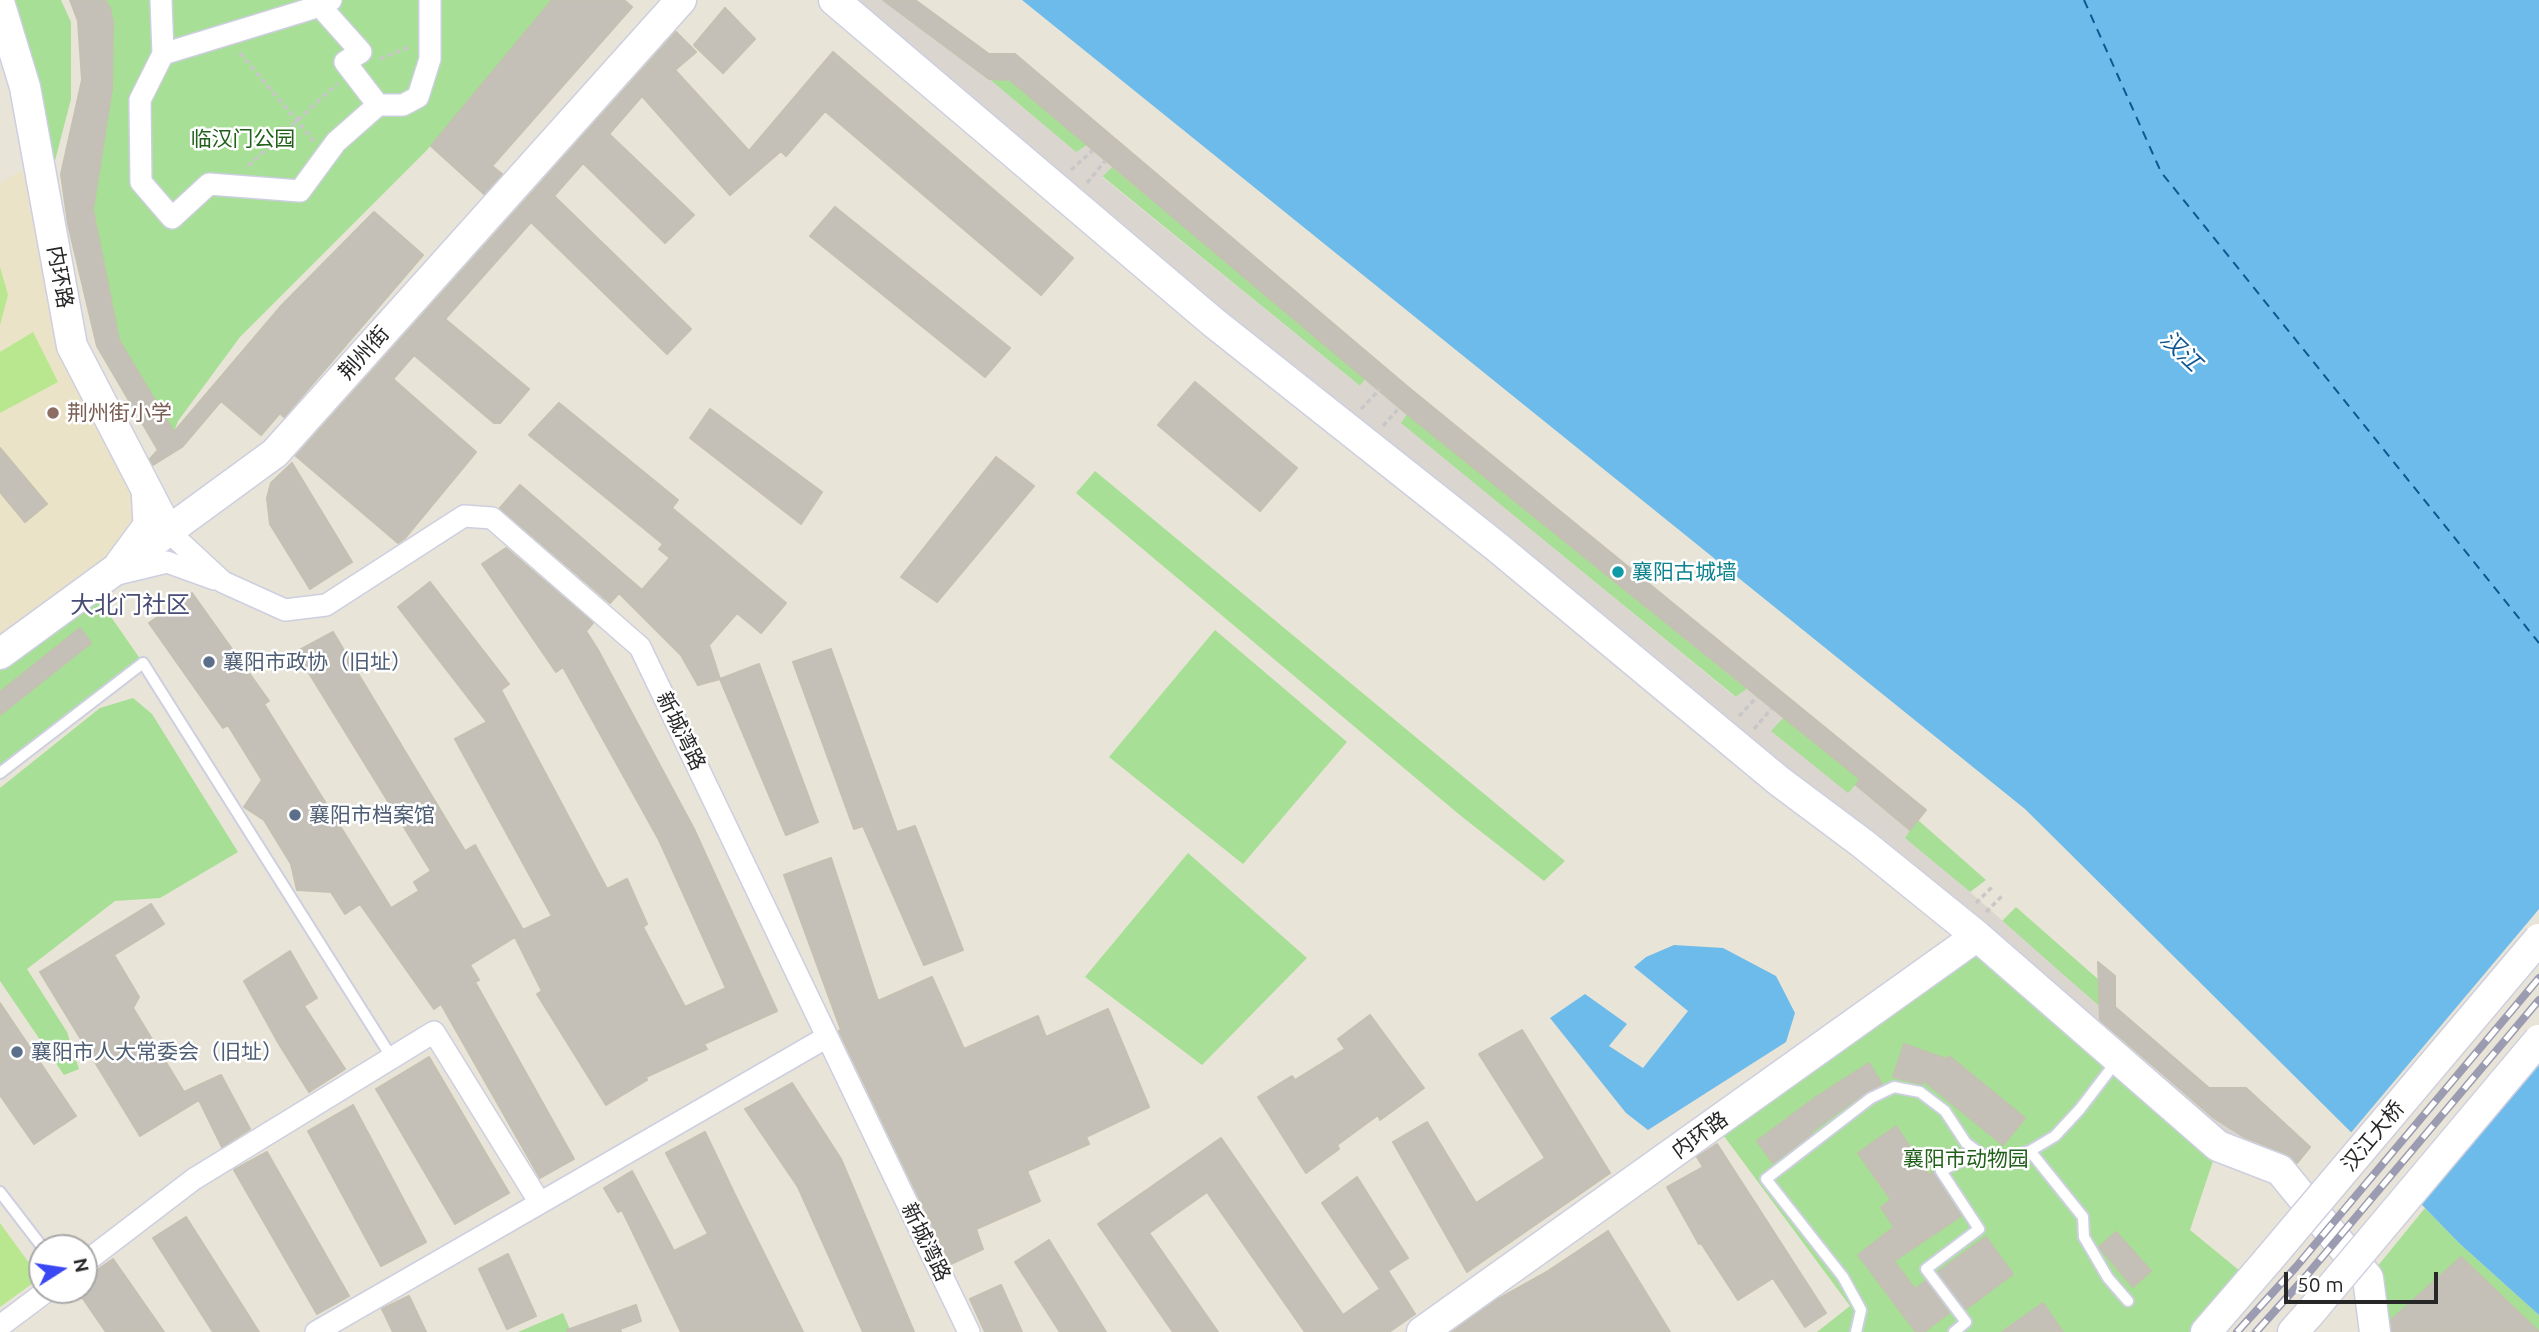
<!DOCTYPE html>
<meta charset="utf-8">
<style>
body{margin:0}
#map{position:relative;width:2539px;height:1332px;overflow:hidden;background:#e9e4d8;font-family:Ubuntu,sans-serif}
canvas{display:block}
.north{position:absolute;left:28px;top:1234px;width:70px;height:70px;box-sizing:border-box;background:#fff;border:2px solid #a9a9a9;border-radius:50%;rotate:78deg;font-size:19px;font-weight:700;line-height:28px;text-align:center;color:#272727}
.north::after{content:'';display:block;margin:auto;width:24px;height:32px;background:#3a48f4;clip-path:polygon(50% 0,100% 100%,50% 72%,0 100%)}
.scale{position:absolute;left:2284px;top:1272px;width:154px;height:32px;box-sizing:border-box;border:4px solid #272727;border-top:0;padding-left:9px;font-size:21px;line-height:24px;white-space:nowrap;color:#272727;-webkit-text-stroke:5px #fff;paint-order:stroke}
</style>
<div id="map">
<canvas width="2539" height="1332"></canvas>
<div class="north">N</div>
<div class="scale">50 m</div>
</div>
<script>
const ctx = document.querySelector('canvas').getContext('2d');
ctx.lineJoin = 'round';
function paint(path, color) {
  ctx.fillStyle = color;
  ctx.fill(path, 'evenodd');
}
function poly(rows) {
  const path = new Path2D();
  for (const r of rows) {
    path.moveTo(r[0], r[1]);
    for (let i = 2; i < r.length; i += 2) path.lineTo(r[i], r[i + 1]);
  }
  return path;
}
function trace(path, color, width, dash) {
  ctx.strokeStyle = color;
  ctx.lineWidth = width;
  ctx.lineCap = dash ? 'butt' : 'round';
  ctx.setLineDash(dash || []);
  ctx.stroke(path);
}
function write(font, color, halo, rows, align = 'center') {
  ctx.font = font + ' Ubuntu,"Noto Sans SC",sans-serif';
  ctx.lineWidth = 5;
  ctx.setLineDash([]);
  ctx.textBaseline = 'middle';
  ctx.strokeStyle = halo;
  ctx.fillStyle = color;
  for (const [text, x, y, turn = 0] of rows) {
    ctx.save();
    ctx.translate(x, y);
    ctx.rotate((+turn || 0) * Math.PI / 180);
    ctx.textAlign = isNaN(turn) ? turn : align;
    if (halo) ctx.strokeText(text, 0, 0);
    ctx.fillText(text, 0, 0);
    ctx.restore();
  }
}
paint(poly([
 [38,161,72,346,141,480,144,524,105,577,0,654,0,183]
]), '#ebe3c7');
paint(poly([
 [13,0,61,0,71,22,71,99,50,180],
 [105,0,559,0,426,151,240,337,178,421,174,432,119,340,93,210,112,88],
 [989,79,1010,80,1087,145,1077,153],
 [1112,167,1366,378,1360,386,1102,176],
 [1407,414,1747,689,1736,697,1400,423],
 [1095,471,1565,861,1544,881,1461,816,1076,493],
 [91,588,143,663,0,773,0,654],
 [1215,630,1347,742,1243,864,1109,757],
 [133,698,152,714,238,852,160,898,115,901,27,969,67,1032,79,1069,64,1075,0,981,0,788,100,708],
 [1784,717,1860,779,1848,794,1770,731],
 [1918,820,1986,880,1970,892,1904,838],
 [1188,853,1307,958,1202,1065,1085,977],
 [2016,907,2099,980,2099,1006,2001,922],
 [1977,936,2218,1146,2190,1230,2251,1280,2206,1332,1817,1332,1850,1306,1715,1124],
 [2425,1208,2459,1243,2539,1315,2539,1332,2375,1332,2368,1278],
 [563,1313,571,1332,518,1332]
]), '#a6df95');
paint(poly([
 [0,267,8,295,0,325],
 [33,332,58,382,0,413,0,352],
 [0,1223,40,1278,0,1307]
]), '#b9e790');
paint(poly([
 [834,0,888,0,989,79,1076,152,1087,145,1112,167,1102,177,1360,386,1366,378,1407,414,1401,423,1735,697,1747,689,1784,717,1771,731,1848,793,1856,785,1910,830,1905,838,1970,892,2099,1006,2100,1025,2214,1118,2293,1169,2218,1146]
]), '#dad6cf');
paint(poly([
 [1022,0,2539,0,2539,1315,2459,1243,2363,1144,2025,809],
 [1674,945,1723,948,1776,976,1795,1013,1786,1042,1648,1130,1626,1113,1550,1018,1585,994,1627,1024,1609,1046,1643,1068,1688,1011,1634,967,1646,957]
]), '#6cbbea');
paint(poly([
 [2539,909,2539,1061,2418,1206,2349,1135]
]), '#e9e4d8');
trace(poly([
 [2084,0,2161,172,2539,643]
]), '#105791', 2, [9, 7]);
const building = poly([
 [70,0,105,0,110,8,113,22,112,88,93,210,119,340,174,432,282,305,374,212,423,255,284,417,280,413,261,435,221,401,182,447,153,465,150,459,158,450,97,346,68,224,61,174,82,80,78,21,70,0],
 [552,0,624,0,632,7,492,166,502,174,484,194,431,146,552,0],
 [883,0,915,0,989,54,1015,54,1408,387,1926,810,1910,830,1856,785,1860,779,1407,414,1010,80,989,79,883,0],
 [725,8,755,39,723,73,694,45,725,8],
 [676,32,696,52,675,70,749,151,833,52,1073,258,1041,295,825,111,786,156,781,151,730,195,642,96,609,134,694,215,665,243,583,163,554,196,691,329,667,354,531,222,445,319,529,389,500,423,494,423,414,355,393,379,476,452,405,538,398,543,296,456,676,32],
 [835,207,1010,348,985,377,810,236,835,207],
 [1195,382,1297,468,1260,511,1158,425,1195,382],
 [559,403,678,500,672,508,786,603,761,633,737,613,709,645,720,679,698,685,681,655,619,593,610,603,500,508,520,485,642,590,670,558,659,549,663,544,529,435,559,403],
 [710,409,822,492,801,524,690,438,710,409],
 [0,448,47,504,25,522,0,492,0,448],
 [996,457,1034,486,937,602,901,577,996,457],
 [292,463,352,562,310,589,270,524,267,498,271,483,292,463],
 [506,548,593,623,586,631,598,650,694,829,777,1011,704,1044,707,1049,646,1077,647,1080,606,1105,537,994,542,991,515,937,470,965,479,980,475,982,574,1159,540,1178,441,1004,434,1009,360,904,345,914,331,892,297,890,291,864,264,820,244,807,262,780,228,725,223,728,149,623,192,593,269,701,264,704,391,908,419,891,414,882,431,871,296,652,333,632,465,851,475,845,523,930,552,916,455,739,487,722,398,607,430,582,509,684,501,690,607,889,627,879,647,924,643,927,685,1007,726,988,659,840,563,667,556,672,482,564,506,548],
 [80,628,91,643,0,715,0,692,80,628],
 [831,649,897,832,915,826,963,950,924,965,863,826,854,829,793,662,831,649],
 [759,664,818,822,786,835,720,679,759,664],
 [831,858,878,1001,932,977,964,1049,1038,1016,1046,1037,1108,1009,1149,1107,1086,1137,1089,1144,1027,1171,1040,1201,976,1229,983,1249,951,1264,839,1031,841,1030,784,875,831,858],
 [151,904,164,924,114,955,139,997,133,1008,184,1092,221,1075,250,1129,222,1147,199,1100,140,1136,40,972,151,904],
 [290,951,317,998,304,1006,345,1069,309,1092,279,1044,244,981,290,951],
 [2098,962,2115,976,2115,1007,2209,1088,2246,1088,2310,1147,2297,1163,2287,1154,2244,1137,2214,1118,2100,1020,2098,962],
 [0,1003,76,1116,34,1144,0,1095,0,1003],
 [1370,1015,1424,1088,1380,1120,1378,1115,1337,1145,1339,1149,1306,1173,1258,1097,1292,1076,1295,1080,1345,1049,1338,1039,1370,1015],
 [1522,1030,1610,1173,1467,1272,1393,1142,1427,1122,1476,1203,1545,1158,1479,1054,1522,1030],
 [1904,1044,1946,1059,1949,1056,2025,1118,2003,1145,1923,1080,1922,1084,1893,1077,1904,1044],
 [429,1057,509,1193,455,1224,376,1089,429,1057],
 [1869,1063,1882,1084,1866,1092,1811,1132,1812,1134,1773,1163,1757,1141,1816,1097,1869,1063],
 [792,1083,841,1159,914,1332,863,1332,798,1187,745,1109,792,1083],
 [353,1105,426,1242,381,1266,308,1131,353,1105],
 [1896,1126,1929,1175,1933,1172,1961,1216,1894,1261,1915,1289,1926,1281,1949,1313,1924,1332,1916,1332,1858,1255,1894,1227,1881,1207,1891,1200,1858,1153,1896,1126],
 [705,1132,736,1197,803,1332,681,1332,622,1210,618,1212,604,1188,632,1171,674,1251,708,1234,666,1153,705,1132],
 [1221,1138,1343,1315,1380,1289,1322,1203,1357,1177,1408,1258,1388,1271,1415,1314,1389,1332,1305,1332,1207,1192,1149,1233,1218,1332,1173,1332,1098,1224,1221,1138],
 [1717,1144,1826,1313,1805,1327,1773,1278,1738,1300,1701,1243,1699,1244,1667,1187,1703,1167,1697,1157,1717,1144],
 [267,1152,349,1296,317,1314,234,1170,267,1152],
 [186,1217,259,1332,213,1332,153,1238,186,1217],
 [1608,1231,1670,1332,1452,1332,1498,1299,1548,1271,1608,1231],
 [2116,1232,2151,1271,2133,1287,2099,1247,2116,1232],
 [1986,1237,2013,1274,1966,1309,1938,1272,1986,1237],
 [1049,1240,1106,1332,1060,1332,1015,1262,1049,1240],
 [508,1254,536,1316,507,1329,479,1269,508,1254],
 [2461,1257,2539,1332,2392,1332,2391,1320,2461,1257],
 [113,1259,164,1332,106,1332,77,1290,84,1290,84,1279,113,1259],
 [1001,1285,1022,1332,985,1332,970,1299,1001,1285],
 [409,1296,426,1332,393,1332,382,1309,409,1296],
 [2043,1303,2063,1332,2002,1332,2043,1303],
 [636,1305,641,1321,620,1329,621,1332,567,1332,567,1330,636,1305]
]);
paint(building, '#c4c0b8');
trace(building, '#c4c0b2', 2);
const lane = poly([
 [0,773,143,663,392,1058],
 [2030,1151,2083,1217,2084,1237,2108,1278,2128,1301],
 [0,1192,43,1248],
 [1856,1332,1861,1310,1843,1277,1766,1179,1871,1098,1894,1087,1920,1092,1945,1111,1966,1143,1981,1154,2002,1159,2030,1151,2055,1136,2080,1109,2116,1062],
 [1954,1332,1966,1322,1926,1269,1979,1229,1941,1171,1964,1159,1981,1154]
]);
const street = poly([
 [161,0,163,54],
 [320,6,361,52,345,62,378,105,336,142,300,191,209,184,172,218,141,182,140,100,163,54,320,6,331,0],
 [378,105,403,105,418,97,430,59,430,0],
 [168,531,223,582,285,610,326,605,464,516,492,518,640,647,969,1332],
 [116,562,144,524,142,487],
 [117,574,167,562,214,579],
 [84,1263,194,1179,434,1032,540,1203,827,1037],
 [0,1326,48,1290],
 [316,1332,540,1203]
]);
const secondary = poly([
 [834,0,1213,322,1497,547,1779,781,1862,843,1977,936,2218,1146,2280,1170,2368,1278,2375,1332],
 [0,5,25,87,72,346,168,531],
 [0,654,275,453,681,0],
 [1422,1332,1977,936],
 [2206,1332,2269,1259],
 [2293,1332,2309,1314]
]);
trace(lane, '#cdcfe0', 14);
trace(street, '#cdcfe0', 24);
trace(secondary, '#cdcfe0', 33);
trace(poly([
 [240,53,314,141],
 [380,59,409,47],
 [248,166,338,83],
 [1071,170,1093,150],
 [1087,183,1105,161],
 [1361,409,1380,389],
 [1383,426,1400,407],
 [1739,716,1757,697],
 [1754,729,1772,708],
 [1976,903,1993,886],
 [1986,912,2003,895]
]), '#c7c7c7', 3.5, [5, 3.5]);
trace(lane, '#fff', 10);
trace(street, '#fff', 21);
trace(secondary, '#fff', 30);
const rail = poly([
 [2237,1332,2296,1267,2539,978],
 [2256,1332,2307,1275,2539,1000]
]);
trace(rail, '#9b9cb1', 8);
trace(rail, '#fff', 5, [16]);
const secondaryBridge = poly([
 [2269,1259,2539,939],
 [2309,1314,2539,1040]
]);
trace(secondaryBridge, '#cdcfe0', 33, []);
trace(secondaryBridge, '#fff', 30);
for (const [x, y, r, color] of [
 [53,413,7,"#8d6e63"],
 [1618,572,7,"#0f9aa8"],
 [209,662,7,"#5c6f8a"],
 [295,815,7,"#5c6f8a"],
 [17,1052,7,"#5c6f8a"]
]) {
  const dot = new Path2D();
  dot.arc(x, y, r, 0, 2 * Math.PI);
  ctx.fillStyle = color;
  ctx.fill(dot);
  trace(dot, '#fff', 2.5);
}
write('21px', '#21601a', '#fff', [
 ["临汉门公园",243,139],
 ["襄阳市动物园",1966,1159]
]);
write('21px', '#272727', '#fff', [
 ["内环路",60,277,80],
 ["荆州街",364,353,-48],
 ["新城湾路",681,731,64],
 ["内环路",1700,1135,-36],
 ["汉江大桥",2373,1136,-50],
 ["新城湾路",926,1242,64]
]);
write('21px', '#785e54', '#fff', [
 ["荆州街小学",67,413]
], 'left');
write('21px', '#0d838f', '#fff', [
 ["襄阳古城墙",1632,572]
], 'left');
write('21px', '#4e5e75', '#fff', [
 ["襄阳市政协（旧址）",223,662],
 ["襄阳市档案馆",309,815],
 ["襄阳市人大常委会（旧址）",31,1052]
], 'left');
write('italic 23px', '#105791', '#fff', [
 ["汉江",2181,351,44]
]);
write('24px', '#494c75', '#fff', [
 ["大北门社区",130,605]
]);
</script>
